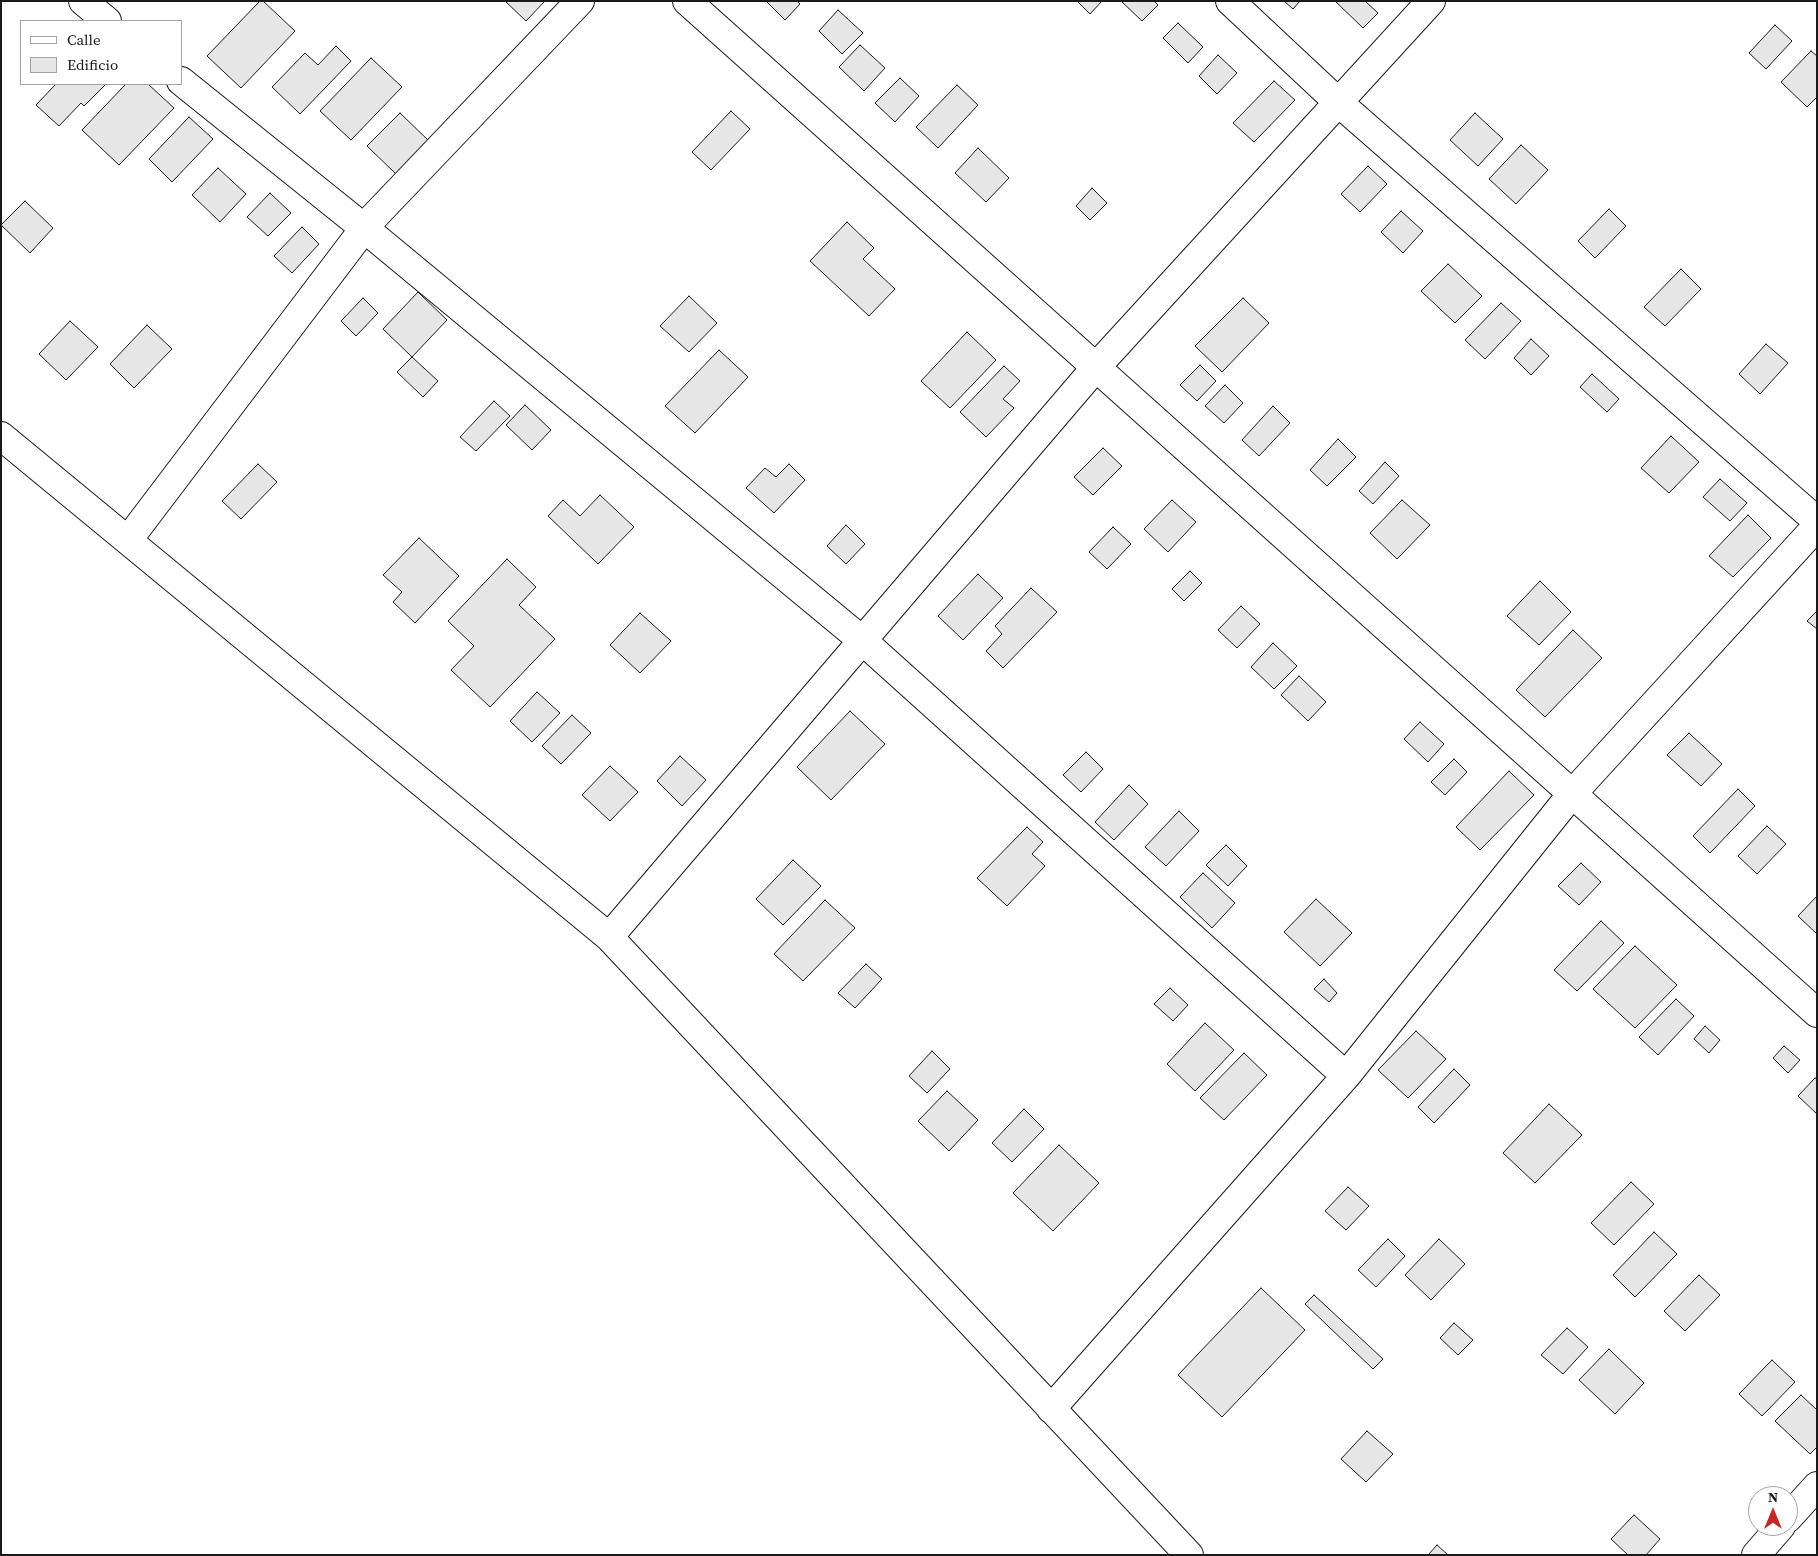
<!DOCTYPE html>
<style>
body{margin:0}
#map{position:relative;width:1818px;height:1556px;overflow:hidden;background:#fff;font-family:"Source Serif 4",serif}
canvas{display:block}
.frame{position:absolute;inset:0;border:2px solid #1a1a1a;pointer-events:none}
.legend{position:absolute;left:20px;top:20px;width:162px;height:65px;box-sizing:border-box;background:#fff;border:1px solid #a3a3a3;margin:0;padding:6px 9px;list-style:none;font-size:15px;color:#1a1a1a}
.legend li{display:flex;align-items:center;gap:10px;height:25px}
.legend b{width:25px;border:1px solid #a3a3a3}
.north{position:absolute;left:1748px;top:1486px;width:50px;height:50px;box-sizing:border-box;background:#fff;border:1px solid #a3a3a3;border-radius:50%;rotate:0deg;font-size:14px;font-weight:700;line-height:20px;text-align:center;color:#1a1a1a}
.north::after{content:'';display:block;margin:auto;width:18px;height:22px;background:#c62828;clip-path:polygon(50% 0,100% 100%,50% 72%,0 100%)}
</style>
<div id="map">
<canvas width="1818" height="1556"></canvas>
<div class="frame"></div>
<ul class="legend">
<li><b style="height:6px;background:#fff"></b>Calle</li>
<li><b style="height:14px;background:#e6e6e6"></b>Edificio</li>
</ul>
<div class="north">N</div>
</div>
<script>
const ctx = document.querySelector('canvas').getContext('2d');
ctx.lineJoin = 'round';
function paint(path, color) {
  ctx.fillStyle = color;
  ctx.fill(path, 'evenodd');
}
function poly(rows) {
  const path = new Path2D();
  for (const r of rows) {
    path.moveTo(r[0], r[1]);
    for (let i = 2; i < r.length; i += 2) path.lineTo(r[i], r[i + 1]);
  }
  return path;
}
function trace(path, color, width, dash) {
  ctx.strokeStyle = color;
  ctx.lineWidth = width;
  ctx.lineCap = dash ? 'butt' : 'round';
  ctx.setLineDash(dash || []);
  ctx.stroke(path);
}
const building = poly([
 [260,1,263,1,295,31,241,88,207,56,260,1],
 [505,1,545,1,526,21,505,1],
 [766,1,797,1,800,4,785,20,766,1],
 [1077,1,1102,1,1090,14,1077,1],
 [1121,1,1154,1,1158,5,1142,21,1121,1],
 [1284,1,1300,1,1293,9,1284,1],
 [1335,1,1365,1,1378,13,1363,28,1335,1],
 [838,10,863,33,842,54,819,31,838,10],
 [1178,23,1203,47,1188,63,1163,38,1178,23],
 [1775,25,1792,41,1766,69,1749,53,1775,25],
 [860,45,885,68,864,91,839,67,860,45],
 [336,46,351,61,300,114,272,87,305,53,318,65,336,46],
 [1811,51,1817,56,1817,97,1807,107,1781,82,1811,51],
 [1218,55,1237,73,1217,94,1199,76,1218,55],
 [371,58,402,87,351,140,320,111,371,58],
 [900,78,919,96,895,122,875,103,900,78],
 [1274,81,1295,100,1254,142,1233,123,1274,81],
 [56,84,106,84,84,106,81,103,59,126,36,105,56,84],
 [126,84,148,84,174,108,119,165,82,130,126,84],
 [957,85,978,105,938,148,916,127,957,85],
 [731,111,750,129,711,170,692,152,731,111],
 [400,113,429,141,397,175,367,146,400,113],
 [1475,113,1503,139,1478,166,1450,140,1475,113],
 [189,117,213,139,172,182,149,159,189,117],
 [1521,145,1548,170,1516,204,1489,179,1521,145],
 [978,148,1009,178,986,202,955,173,978,148],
 [1368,166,1387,184,1360,212,1341,194,1368,166],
 [218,168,246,194,220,222,192,195,218,168],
 [1092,188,1107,203,1090,220,1076,206,1092,188],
 [270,193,291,213,268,236,247,217,270,193],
 [25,201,53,228,30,253,1,225,25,201],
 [1609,209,1626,226,1595,258,1578,241,1609,209],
 [1401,211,1423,231,1403,253,1381,232,1401,211],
 [847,222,874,248,863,259,895,289,869,316,810,261,847,222],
 [302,227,319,244,292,273,274,256,302,227],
 [1448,264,1482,296,1455,323,1421,291,1448,264],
 [1681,269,1701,289,1665,326,1644,307,1681,269],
 [418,292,447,320,412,357,383,329,418,292],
 [689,296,717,323,689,352,660,326,689,296],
 [363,298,378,313,356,336,341,321,363,298],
 [1243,298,1269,323,1222,372,1195,346,1243,298],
 [1501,303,1521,321,1485,359,1465,340,1501,303],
 [70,321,98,347,66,380,39,354,70,321],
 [147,325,172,349,134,388,110,364,147,325],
 [967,332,996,360,950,408,921,381,967,332],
 [1531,339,1549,356,1531,375,1514,358,1531,339],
 [1766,344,1788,363,1760,394,1739,374,1766,344],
 [719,350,748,377,695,433,665,406,719,350],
 [412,357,438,381,423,397,397,372,412,357],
 [1200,365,1216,381,1197,401,1180,385,1200,365],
 [1004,366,1020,381,1003,399,1014,408,986,437,960,412,1004,366],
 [1592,374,1619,399,1607,412,1580,387,1592,374],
 [1225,385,1243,403,1224,423,1205,406,1225,385],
 [494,401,510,416,476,451,460,437,494,401],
 [525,405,551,430,532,450,506,425,525,405],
 [1273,406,1290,423,1259,456,1242,440,1273,406],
 [1671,436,1699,462,1669,493,1641,468,1671,436],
 [1338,439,1356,457,1327,486,1310,470,1338,439],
 [1103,448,1122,466,1093,495,1074,477,1103,448],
 [1385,462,1399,476,1373,504,1359,491,1385,462],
 [258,464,277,482,241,519,222,501,258,464],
 [789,464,805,480,774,513,746,488,765,468,776,477,789,464],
 [1720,479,1747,503,1730,521,1703,497,1720,479],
 [600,495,634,527,598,564,548,516,563,500,580,516,600,495],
 [1172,500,1196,522,1168,552,1144,529,1172,500],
 [1402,500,1430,525,1397,559,1370,533,1402,500],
 [1748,515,1771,538,1733,577,1709,556,1748,515],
 [846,525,865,544,846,564,827,546,846,525],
 [1113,527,1131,544,1107,569,1089,552,1113,527],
 [419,538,459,576,415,623,393,602,402,592,383,575,419,538],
 [507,559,536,587,519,605,555,639,490,707,451,670,474,646,448,621,507,559],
 [1190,571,1202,583,1184,601,1172,589,1190,571],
 [978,574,1003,598,963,640,938,616,978,574],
 [1540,581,1571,612,1539,645,1507,616,1540,581],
 [1031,588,1057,612,1003,668,986,651,1002,634,995,626,1031,588],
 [1241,606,1260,624,1237,648,1218,630,1241,606],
 [1817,611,1817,629,1807,621,1817,611],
 [640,613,671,641,640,673,610,645,640,613],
 [1573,630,1602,658,1545,717,1516,690,1573,630],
 [1273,643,1297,666,1274,689,1251,667,1273,643],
 [1299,676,1326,702,1308,721,1281,695,1299,676],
 [537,692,560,713,532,742,510,721,537,692],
 [850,711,885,744,831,800,797,767,850,711],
 [572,715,591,733,561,764,542,746,572,715],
 [1420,722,1444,744,1428,762,1404,739,1420,722],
 [1689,733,1722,764,1701,786,1667,755,1689,733],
 [1086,752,1103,769,1081,792,1063,775,1086,752],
 [680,756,706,780,682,806,657,781,680,756],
 [1454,759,1467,772,1445,795,1431,782,1454,759],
 [610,766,638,792,610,821,582,795,610,766],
 [1509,771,1534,795,1480,850,1456,827,1509,771],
 [1129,785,1148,804,1114,840,1095,822,1129,785],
 [1738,789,1755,806,1710,853,1693,836,1738,789],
 [1179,811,1199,831,1166,866,1145,847,1179,811],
 [1767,826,1786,844,1757,874,1738,856,1767,826],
 [1027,827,1043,842,1032,854,1045,866,1007,906,977,878,1027,827],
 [1226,845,1247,866,1228,886,1206,865,1226,845],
 [793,860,821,886,783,925,756,899,793,860],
 [1581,863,1601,882,1579,905,1558,886,1581,863],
 [1203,873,1235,903,1212,928,1180,897,1203,873],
 [1817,896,1817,934,1798,916,1817,896],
 [1316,899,1352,933,1320,966,1284,932,1316,899],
 [825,900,855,928,803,981,774,954,825,900],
 [1601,921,1624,943,1577,991,1554,970,1601,921],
 [1635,946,1677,985,1635,1028,1593,989,1635,946],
 [866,964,882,979,855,1008,838,993,866,964],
 [1324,979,1337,993,1329,1002,1314,989,1324,979],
 [1170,988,1188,1005,1173,1021,1154,1004,1170,988],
 [1676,999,1694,1016,1658,1055,1639,1037,1676,999],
 [1205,1023,1234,1050,1195,1091,1167,1064,1205,1023],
 [1705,1026,1720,1040,1709,1053,1694,1039,1705,1026],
 [1416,1031,1446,1059,1408,1098,1378,1070,1416,1031],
 [1784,1046,1800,1060,1788,1073,1773,1058,1784,1046],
 [932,1051,950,1069,927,1093,909,1076,932,1051],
 [1244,1053,1267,1075,1224,1120,1200,1098,1244,1053],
 [1454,1069,1470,1085,1434,1123,1418,1107,1454,1069],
 [1815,1078,1817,1079,1817,1114,1798,1096,1815,1078],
 [947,1091,978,1120,949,1151,918,1121,947,1091],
 [1549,1104,1582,1135,1535,1183,1503,1153,1549,1104],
 [1024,1109,1044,1129,1012,1162,992,1143,1024,1109],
 [1059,1145,1099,1183,1053,1231,1013,1193,1059,1145],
 [1631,1182,1654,1204,1614,1245,1591,1223,1631,1182],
 [1348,1187,1369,1206,1346,1230,1325,1211,1348,1187],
 [1654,1232,1677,1254,1635,1297,1613,1275,1654,1232],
 [1388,1239,1405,1256,1376,1287,1358,1270,1388,1239],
 [1439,1239,1465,1264,1431,1300,1405,1275,1439,1239],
 [1699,1275,1720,1295,1685,1331,1664,1311,1699,1275],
 [1261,1288,1305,1330,1222,1417,1178,1375,1261,1288],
 [1314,1295,1383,1359,1373,1369,1305,1304,1314,1295],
 [1454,1323,1473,1340,1458,1355,1440,1338,1454,1323],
 [1567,1328,1588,1347,1563,1374,1541,1355,1567,1328],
 [1609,1349,1644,1383,1615,1414,1579,1380,1609,1349],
 [1772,1360,1795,1382,1762,1416,1739,1394,1772,1360],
 [1801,1395,1817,1410,1817,1447,1810,1454,1775,1421,1801,1395],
 [1367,1431,1393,1454,1366,1482,1341,1459,1367,1431],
 [1634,1515,1660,1539,1646,1555,1628,1555,1611,1539,1634,1515],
 [1437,1545,1448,1555,1428,1555,1437,1545]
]);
paint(building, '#e6e6e6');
trace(building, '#1a1a1a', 1);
const minor = poly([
 [83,1,107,21],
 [687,1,1817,1013],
 [1230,1,1339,103,1817,521],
 [181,81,364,228,863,641,1346,1076],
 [1,436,609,937,1189,1555],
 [128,540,369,222,580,1],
 [609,937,1097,366,1431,1],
 [1051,1409,1346,1076,1571,795,1817,526],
 [1788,1518,1817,1486],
 [1756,1555,1781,1526]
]);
trace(minor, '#1a1a1a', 30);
trace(minor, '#fff', 28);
</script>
